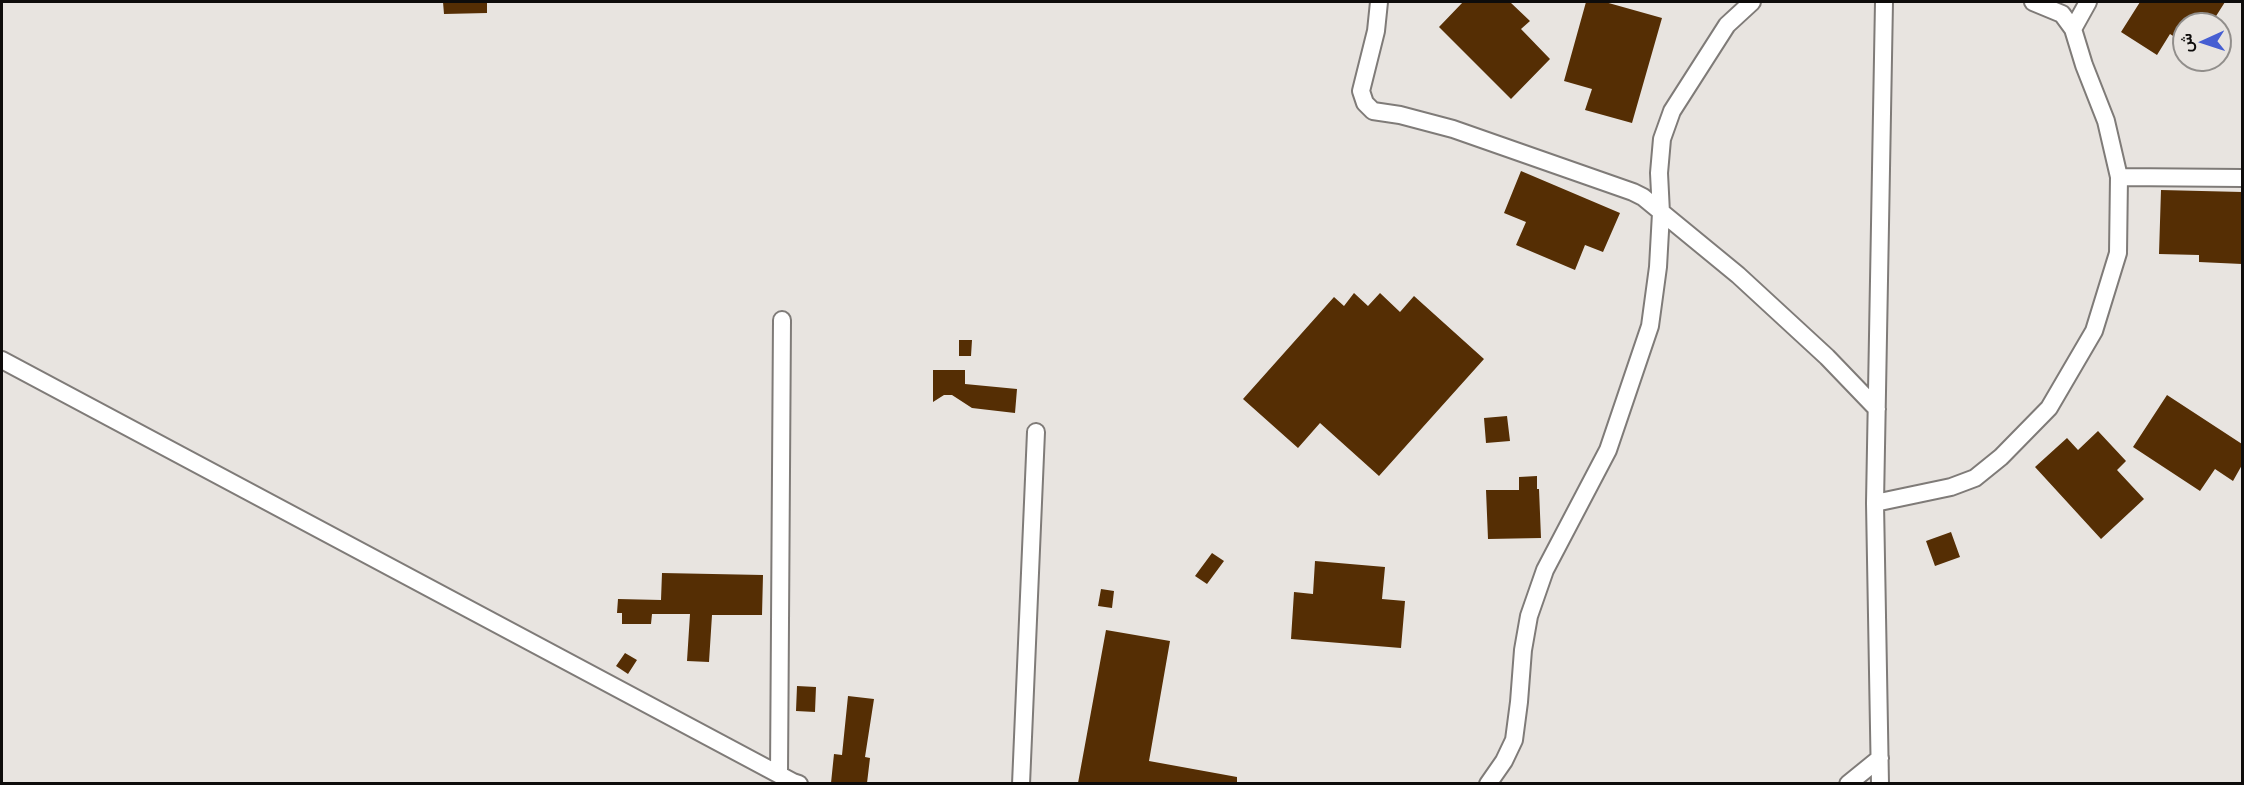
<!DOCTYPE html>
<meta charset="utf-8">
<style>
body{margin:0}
#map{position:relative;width:2244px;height:785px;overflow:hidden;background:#e8e4e0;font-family:"Noto Sans",Vazirmatn,sans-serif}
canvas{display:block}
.frame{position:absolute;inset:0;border:3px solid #0e0c0b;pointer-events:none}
.north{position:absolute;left:2172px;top:12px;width:60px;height:60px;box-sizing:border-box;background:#e8e4e0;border:2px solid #918e8b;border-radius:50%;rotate:267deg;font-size:16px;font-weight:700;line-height:24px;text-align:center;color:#0e0c0b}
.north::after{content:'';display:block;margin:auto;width:21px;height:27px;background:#465ed2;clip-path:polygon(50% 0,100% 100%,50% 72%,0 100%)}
</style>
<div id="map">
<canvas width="2244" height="785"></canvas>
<div class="frame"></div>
<div class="north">ش</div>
</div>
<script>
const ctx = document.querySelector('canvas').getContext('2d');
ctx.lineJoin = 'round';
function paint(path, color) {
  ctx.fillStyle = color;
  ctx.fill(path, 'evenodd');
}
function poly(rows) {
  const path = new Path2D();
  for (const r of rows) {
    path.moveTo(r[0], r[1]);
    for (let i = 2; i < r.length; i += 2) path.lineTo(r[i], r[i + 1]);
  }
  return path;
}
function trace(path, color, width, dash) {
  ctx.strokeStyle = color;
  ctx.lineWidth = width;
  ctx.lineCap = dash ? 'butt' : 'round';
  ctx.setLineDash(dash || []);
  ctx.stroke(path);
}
paint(poly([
 [443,2,487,2,487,13,444,14],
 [1463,2,1510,2,1530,21,1521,29,1550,59,1511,99,1439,27],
 [1586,2,1605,2,1662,18,1632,123,1585,110,1592,89,1564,81],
 [2140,2,2225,2,2211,24,2184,24,2184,43,2170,34,2157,55,2121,32],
 [1521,171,1620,213,1603,252,1585,245,1575,270,1516,245,1526,222,1504,213],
 [2161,190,2242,192,2242,264,2199,262,2199,255,2159,254],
 [1354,293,1368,306,1380,293,1400,312,1414,296,1484,359,1379,476,1320,423,1298,448,1243,399,1334,297,1344,306],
 [959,340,972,340,971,356,959,356],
 [933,370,965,370,965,384,1017,389,1015,413,972,408,952,395,944,395,933,402],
 [2167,395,2242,444,2242,465,2233,481,2215,469,2200,491,2133,447],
 [1507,416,1510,441,1486,443,1484,418],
 [2098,431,2126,461,2117,470,2144,499,2101,539,2035,467,2067,438,2078,450],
 [1537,476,1537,489,1539,489,1541,538,1488,539,1486,490,1519,490,1519,477],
 [1951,532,1960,557,1935,566,1926,541],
 [1212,553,1224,561,1207,584,1195,576],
 [1315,561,1385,567,1382,599,1405,601,1401,648,1291,639,1294,592,1313,594],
 [662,573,763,575,762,615,712,615,709,662,687,661,690,614,652,614,651,624,622,624,622,613,617,613,618,599,661,600],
 [1101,589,1114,591,1112,608,1098,606],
 [1106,630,1170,641,1149,761,1237,777,1237,783,1078,783],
 [625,653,637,660,628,674,616,666],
 [797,686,816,687,815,712,796,711],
 [848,696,874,699,865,757,870,758,867,783,831,783,834,754,842,755]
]), '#552e04');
const minor = poly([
 [1379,2,1376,31,1361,91,1365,103,1373,111,1400,115,1453,129,1633,192,1643,197,1738,275,1827,357,1877,409],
 [2073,29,2088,2],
 [2119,177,2242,178],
 [2,360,793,782,799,784],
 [1875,503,1951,487,1975,478,2001,457,2049,408,2094,331,2118,253,2119,177,2106,121,2084,65,2073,29,2062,14,2033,2],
 [779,774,782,320],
 [1021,784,1036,432],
 [1488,784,1504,761,1514,740,1519,702,1523,650,1529,616,1545,570,1608,450,1650,326,1658,267,1661,213,1659,173,1662,139,1672,111,1727,25,1752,2],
 [1848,784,1880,758],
 [1880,784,1875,503,1884,2]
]);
trace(minor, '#7f7b78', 20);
trace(minor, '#fff', 16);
</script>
